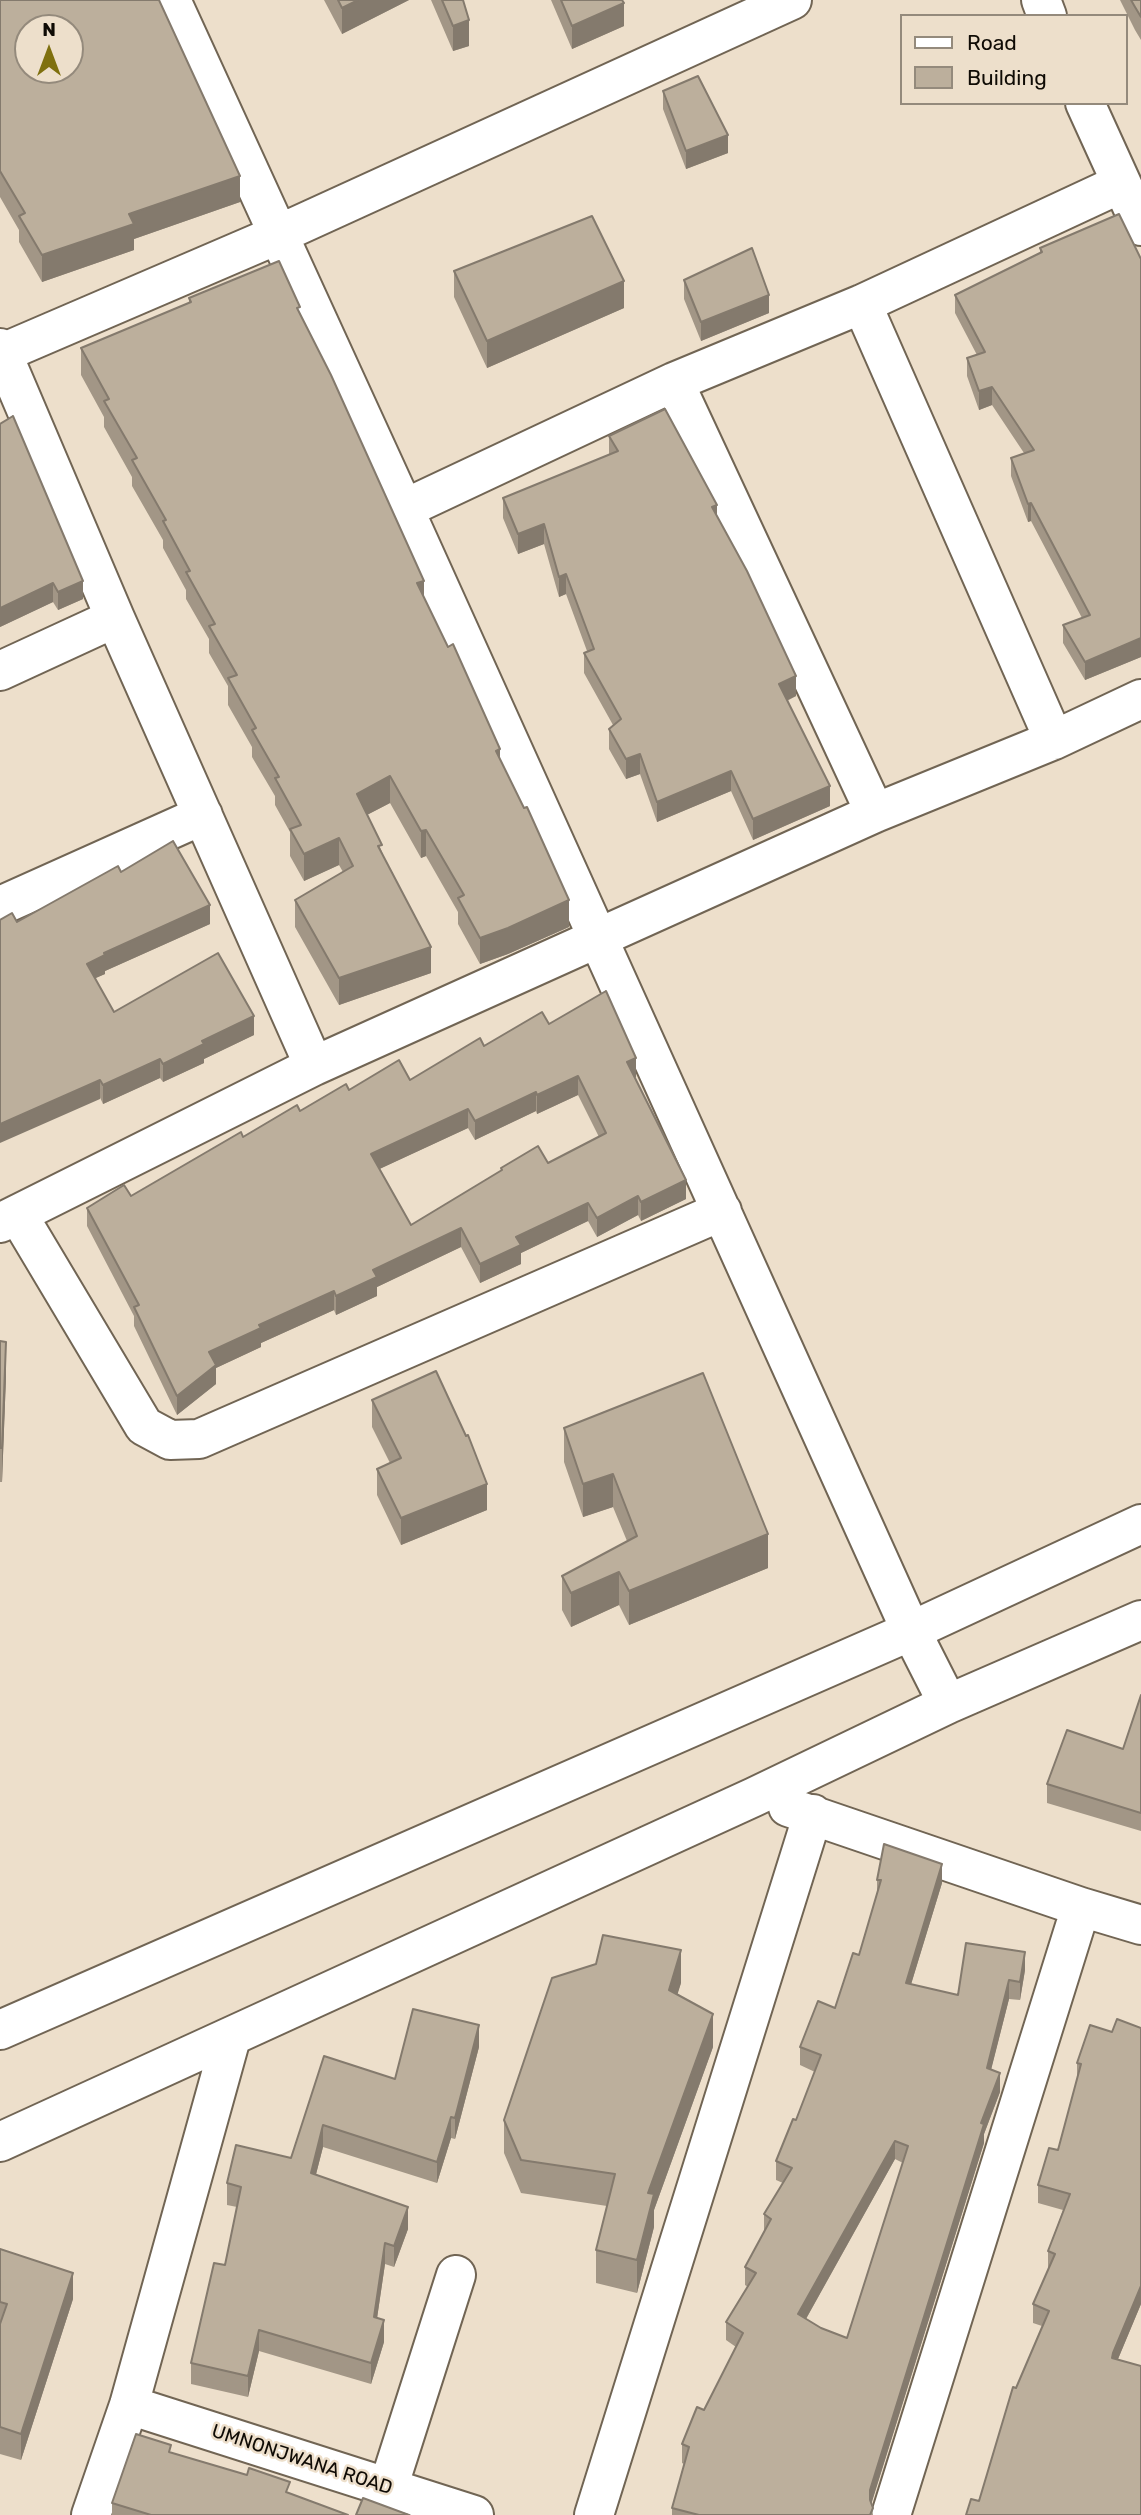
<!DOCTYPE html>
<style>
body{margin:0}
#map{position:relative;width:1141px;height:2515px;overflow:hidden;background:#eddfcb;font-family:Rubik,sans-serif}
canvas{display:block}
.legend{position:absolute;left:900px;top:14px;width:228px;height:91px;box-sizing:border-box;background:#eddfcb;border:2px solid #948a7c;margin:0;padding:9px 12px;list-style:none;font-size:21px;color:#0f0b05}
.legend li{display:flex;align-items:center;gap:14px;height:35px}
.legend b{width:35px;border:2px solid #948a7c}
.north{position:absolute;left:14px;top:14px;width:70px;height:70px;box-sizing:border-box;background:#eddfcb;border:2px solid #948a7c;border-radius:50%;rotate:0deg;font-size:19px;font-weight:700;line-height:28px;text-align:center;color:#0f0b05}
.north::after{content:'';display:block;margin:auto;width:24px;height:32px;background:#7f700f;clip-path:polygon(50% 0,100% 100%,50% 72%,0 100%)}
</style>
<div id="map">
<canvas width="1141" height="2515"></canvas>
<ul class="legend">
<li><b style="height:9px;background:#fff"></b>Road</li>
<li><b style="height:19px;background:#bcaf9c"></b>Building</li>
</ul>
<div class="north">N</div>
</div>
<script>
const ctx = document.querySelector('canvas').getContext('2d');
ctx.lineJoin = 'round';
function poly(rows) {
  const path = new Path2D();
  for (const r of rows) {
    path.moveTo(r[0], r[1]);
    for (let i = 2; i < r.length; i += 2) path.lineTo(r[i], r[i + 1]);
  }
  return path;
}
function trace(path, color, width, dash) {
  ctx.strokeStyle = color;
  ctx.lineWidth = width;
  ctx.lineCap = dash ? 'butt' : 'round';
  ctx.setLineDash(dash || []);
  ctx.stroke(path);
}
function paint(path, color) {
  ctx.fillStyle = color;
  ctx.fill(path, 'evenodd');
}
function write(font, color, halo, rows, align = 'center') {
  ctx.font = font + ' Rubik,sans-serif';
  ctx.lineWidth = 5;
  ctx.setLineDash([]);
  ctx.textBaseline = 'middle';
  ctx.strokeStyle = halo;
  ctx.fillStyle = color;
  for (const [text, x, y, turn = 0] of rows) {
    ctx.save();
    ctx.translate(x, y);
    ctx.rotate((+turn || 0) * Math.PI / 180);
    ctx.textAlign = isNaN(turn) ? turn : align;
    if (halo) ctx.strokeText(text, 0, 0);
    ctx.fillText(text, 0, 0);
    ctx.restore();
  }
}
const minor = poly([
 [171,0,404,509,911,1631,948,1704],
 [1041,0,1047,16],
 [1085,103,1141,226],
 [862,304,1054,740],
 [0,348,115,618,314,1066],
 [0,354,277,235,792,0],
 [674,382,875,813],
 [404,509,674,382,862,304,1120,184],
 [0,671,115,618],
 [0,906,203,815],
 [18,1215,144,1426,170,1440,199,1439,722,1211],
 [0,1223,314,1066,875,813,1054,740,1141,699],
 [788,1807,1081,1907,1141,1925],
 [0,2142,754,1797,948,1704,1141,1620],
 [129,2405,474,2515],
 [388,2488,456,2275],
 [91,2515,129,2405,231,2038],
 [594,2515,813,1814],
 [891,2515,1081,1907]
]);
const tertiary = poly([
 [0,2030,911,1631,1141,1524]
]);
trace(minor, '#716554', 42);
trace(tertiary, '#716554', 42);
trace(minor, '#fff', 38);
trace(tertiary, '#fff', 38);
paint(poly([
 [0,0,240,202,134,239,134,250,42,282,19,242,19,230,0,197],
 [324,0,409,0,342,34],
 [431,0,463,0,469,46,453,51],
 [551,0,622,0,624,26,572,49],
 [1120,0,1141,0,1141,40,1135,30],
 [663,91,728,153,686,169,663,109],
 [1040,248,1141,259,1141,657,1085,680,1063,643,1063,625,1082,618,1031,521,1028,522,1011,476,1011,458,1024,453,992,405,979,410,967,376,967,358,977,355,955,313,955,295,1040,253],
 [454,271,624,308,487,368,454,297],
 [684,280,769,313,701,341,684,299],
 [189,298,300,313,424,598,500,760,569,927,508,954,480,964,458,924,458,912,426,856,421,858,390,803,367,815,431,973,339,1005,295,927,295,900,343,872,339,865,304,881,290,856,290,832,275,805,275,796,252,757,252,747,228,705,228,686,209,653,209,639,186,599,186,590,163,548,163,540,132,486,132,477,104,427,104,417,81,375,81,348,189,303],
 [0,424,83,599,58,610,53,602,0,627],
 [609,436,717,516,796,696,787,701,830,806,753,840,731,791,657,822,640,774,626,779,609,749,609,729,613,725,584,673,584,653,587,651,566,594,559,597,544,544,518,554,503,518,503,498,609,455],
 [121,872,210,924,105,971,105,974,95,978,114,1012,254,1035,204,1059,204,1063,163,1082,160,1078,103,1104,17,922],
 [549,1024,636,1077,635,1077,686,1199,641,1221,638,1215,597,1237,588,1221,521,1253,521,1264,480,1283,461,1247,377,1287,377,1296,336,1315,334,1310,261,1343,261,1347,216,1368,216,1384,177,1415,134,1326,134,1316,87,1226,87,1208,131,1196,243,1137,349,1090,410,1080,484,1046],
 [578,1095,599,1137,548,1163,501,1168,501,1171,411,1225,379,1169,468,1128,475,1140,536,1111,537,1114],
 [0,1341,6,1376,2,1482,0,1482],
 [372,1400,487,1510,401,1545,377,1495,377,1469,390,1463,372,1427],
 [564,1428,768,1568,629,1625,619,1605,571,1627,562,1610,562,1576,627,1541,613,1507,583,1517,564,1462],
 [1141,1695,1141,1831,1047,1803,1047,1784,1123,1749],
 [877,1880,942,1883,911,1984,958,1995,1025,1970,1020,2000,1009,1999,991,2069,1000,2092,984,2134,984,2143,871,2504,873,2515,672,2515,672,2508,684,2464,682,2463,682,2444,704,2410,736,2347,726,2340,726,2322,748,2287,745,2285,745,2267,764,2232,764,2214,783,2183,776,2180,776,2161,796,2120,815,2072,800,2065,800,2047,835,2008,859,1955,877,1895],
 [895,2159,903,2163,847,2338,821,2328,806,2319],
 [681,1983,677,1994,713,2047,654,2210,654,2227,637,2293,596,2283,596,2250,607,2206,521,2193,504,2153,504,2120],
 [1141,2028,1141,2304,1118,2359,979,2501,1016,2388,1042,2326,1033,2323,1033,2304,1048,2270,1048,2251,1063,2210,1038,2203,1038,2185,1058,2150,1077,2080,1077,2063,1112,2032],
 [479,2047,455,2139,451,2138,437,2183,323,2147,316,2174,408,2229,394,2267,385,2264,377,2318,384,2342,371,2384,259,2351,248,2397,191,2384,191,2363,225,2265,237,2207,227,2205,227,2183,291,2158,324,2056,395,2079],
 [0,2249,73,2299,21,2460,0,2454],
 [171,2453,290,2494,348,2515,112,2515,112,2503]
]), '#a29686');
paint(poly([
 [358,0,409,0,342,34,342,8],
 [624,3,624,26,572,49,572,26],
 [469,20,469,46,453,51,453,26],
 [728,135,728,153,686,169,686,151],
 [240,176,240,202,134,239,134,250,42,282,42,255,129,214],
 [624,281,624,308,487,368,487,341],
 [769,295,769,313,701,341,701,322],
 [992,387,992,405,979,410,979,391],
 [1031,503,1031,521,1028,522,1028,504],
 [717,505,717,525,712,507],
 [544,524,544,544,518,554,518,534],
 [566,574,566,594,559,597,559,577],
 [83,581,83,599,58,610,58,592],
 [424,581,424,607,417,583],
 [53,583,53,602,0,627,0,608],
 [1141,638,1141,657,1085,680,1085,662],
 [796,676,796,696,779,704,779,684],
 [500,749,500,776,496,751],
 [640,754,640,774,626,779,626,759],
 [731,771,731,791,657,822,657,802],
 [390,776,390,803,357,820,357,794],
 [830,786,830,806,753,840,753,819],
 [426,830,426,856,421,858,421,831],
 [339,838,339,865,304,881,304,854],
 [569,900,569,927,508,954,480,964,480,938],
 [210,905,210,924,105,971,105,974,87,982,87,964,104,953],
 [431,947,431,973,339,1005,339,978],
 [254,1016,254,1035,204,1059,204,1063,163,1082,163,1064,202,1041],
 [636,1058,636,1077,627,1081,627,1062],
 [160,1059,160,1078,103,1104,103,1085],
 [578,1076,578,1095,537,1114,537,1095],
 [100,1080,100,1099,0,1143,0,1124],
 [536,1092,536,1111,475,1140,475,1121],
 [468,1109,468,1128,371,1173,371,1154],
 [686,1180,686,1199,641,1221,641,1202],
 [638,1196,638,1215,597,1237,597,1218],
 [588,1203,588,1221,521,1253,521,1264,480,1283,480,1264,516,1237],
 [461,1228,461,1247,377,1287,377,1296,336,1315,336,1296,373,1270],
 [334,1291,334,1310,261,1343,261,1347,216,1368,216,1384,177,1415,177,1396,209,1352,259,1325],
 [6,1342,6,1376,2,1482,2,1448],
 [613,1474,613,1507,583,1517,583,1484],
 [487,1484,487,1510,401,1545,401,1518],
 [768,1534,768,1568,629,1625,629,1591],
 [619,1572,619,1605,571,1627,571,1593],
 [942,1864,942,1883,906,2001,906,1983],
 [681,1950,681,1983,669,2022,669,1990],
 [1025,1952,1025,1970,1020,2000,1020,1982],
 [1009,1980,1009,1999,987,2086,987,2068],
 [713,2014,713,2047,654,2210,654,2227,637,2293,637,2260,648,2193],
 [479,2025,479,2047,455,2139,455,2118],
 [1000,2073,1000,2092,984,2134,984,2143,870,2508,870,2490,981,2123],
 [451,2117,451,2138,437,2183,437,2162],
 [323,2125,323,2147,311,2194,311,2173],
 [895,2141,895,2159,798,2333,798,2314],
 [408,2207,408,2229,394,2267,394,2246],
 [385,2243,385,2264,374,2339,374,2317],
 [73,2273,73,2299,21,2460,21,2434],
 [1141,2286,1141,2304,1113,2371,1113,2353],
 [384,2320,384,2342,371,2384,371,2363],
 [259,2330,259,2351,248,2397,248,2376]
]), '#847a6d');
const building = poly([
 [0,0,159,0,240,176,129,214,134,224,42,255,19,216,25,213,0,171,0,0],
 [28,28,70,28,70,70,28,70,28,28],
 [338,0,358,0,342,8,338,0],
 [442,0,463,0,469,20,453,26,442,0],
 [561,0,622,0,624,3,572,26,561,0],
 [1131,0,1141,0,1141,17,1135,7,1131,0],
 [698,76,728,135,686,151,663,91,698,76],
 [1119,214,1141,259,1141,638,1085,662,1063,625,1090,615,1031,503,1028,504,1011,458,1034,450,992,387,979,391,967,358,985,352,955,295,1042,252,1040,248,1119,214],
 [592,216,624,281,487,341,454,271,592,216],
 [752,248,769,295,701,322,684,280,752,248],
 [279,261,300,307,297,308,331,375,424,581,417,583,448,647,453,644,500,749,496,751,524,808,527,807,569,900,508,928,480,938,458,898,464,895,426,830,421,831,390,776,357,794,382,845,378,846,431,947,339,978,295,900,353,866,339,838,304,854,290,829,301,825,275,778,279,777,252,730,256,728,228,678,237,675,209,626,215,624,186,572,190,571,163,521,166,520,132,460,137,458,104,401,109,399,81,348,191,302,189,298,279,261],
 [665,409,717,505,712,507,747,571,796,676,779,684,830,786,753,819,731,771,657,802,640,754,626,759,609,729,621,719,584,653,594,649,566,574,559,577,544,524,518,534,503,498,618,451,609,436,665,409],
 [13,416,83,581,58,592,53,583,0,608,0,424,13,416],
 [173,841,210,905,104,953,105,955,87,964,114,1012,218,953,254,1016,202,1041,204,1044,163,1064,160,1059,103,1085,100,1080,0,1124,0,920,12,913,17,922,118,866,121,872,173,841],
 [606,991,636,1058,627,1062,686,1180,641,1202,638,1196,597,1218,588,1203,516,1237,521,1245,480,1264,461,1228,373,1270,377,1277,336,1296,334,1291,259,1325,261,1328,209,1352,216,1365,177,1396,134,1307,139,1305,87,1208,124,1185,131,1196,241,1132,243,1137,297,1105,300,1111,346,1084,349,1090,399,1060,410,1080,480,1038,484,1046,542,1012,549,1024,606,991],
 [578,1076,606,1133,548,1163,538,1146,501,1168,502,1170,411,1225,371,1154,468,1109,475,1121,536,1092,537,1095,578,1076],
 [0,1341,6,1342,2,1448,0,1448,0,1341],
 [436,1371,466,1436,468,1435,487,1484,401,1518,377,1469,401,1458,372,1400,436,1371],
 [703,1373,768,1534,629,1591,619,1572,571,1593,562,1576,637,1536,613,1474,583,1484,564,1428,703,1373],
 [1141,1695,1141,1813,1047,1784,1067,1730,1123,1749,1141,1695],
 [884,1844,942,1864,906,1983,958,1995,966,1943,1025,1952,1020,1982,1009,1980,987,2068,1000,2073,981,2123,984,2124,870,2490,870,2500,873,2508,870,2515,699,2515,672,2508,689,2447,682,2444,697,2407,704,2410,743,2333,726,2322,756,2273,745,2267,771,2219,764,2214,792,2168,776,2161,793,2119,796,2120,821,2055,800,2047,818,2001,835,2008,853,1953,859,1955,881,1880,877,1880,884,1844],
 [895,2141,908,2146,847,2338,821,2328,798,2314,895,2141],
 [603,1935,681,1950,669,1990,713,2014,648,2193,654,2194,637,2260,596,2250,615,2174,521,2160,504,2120,552,1978,596,1964,603,1935],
 [413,2009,479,2025,455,2118,451,2117,437,2162,323,2125,311,2173,408,2207,394,2246,385,2243,374,2317,384,2320,371,2363,259,2330,248,2376,191,2363,214,2263,225,2265,241,2187,227,2183,236,2145,291,2158,324,2056,395,2079,413,2009],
 [1117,2019,1141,2028,1141,2286,1113,2353,1112,2358,1141,2366,1141,2515,966,2515,971,2499,979,2501,1013,2387,1016,2388,1049,2311,1033,2304,1055,2254,1048,2251,1070,2194,1038,2185,1049,2148,1058,2150,1081,2064,1077,2063,1090,2025,1112,2032,1117,2019],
 [0,2249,73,2273,21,2434,0,2427,0,2324,7,2304,0,2302,0,2249],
 [136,2434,171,2445,169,2452,247,2475,249,2468,290,2482,286,2492,348,2515,151,2515,112,2503,136,2434],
 [363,2498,409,2515,356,2515,363,2498]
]);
paint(building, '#bcaf9c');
trace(building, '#847a6d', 2);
write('19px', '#0f0b05', '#eddfcb', [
 ["UMNONJWANA ROAD",302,2460,18]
]);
</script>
